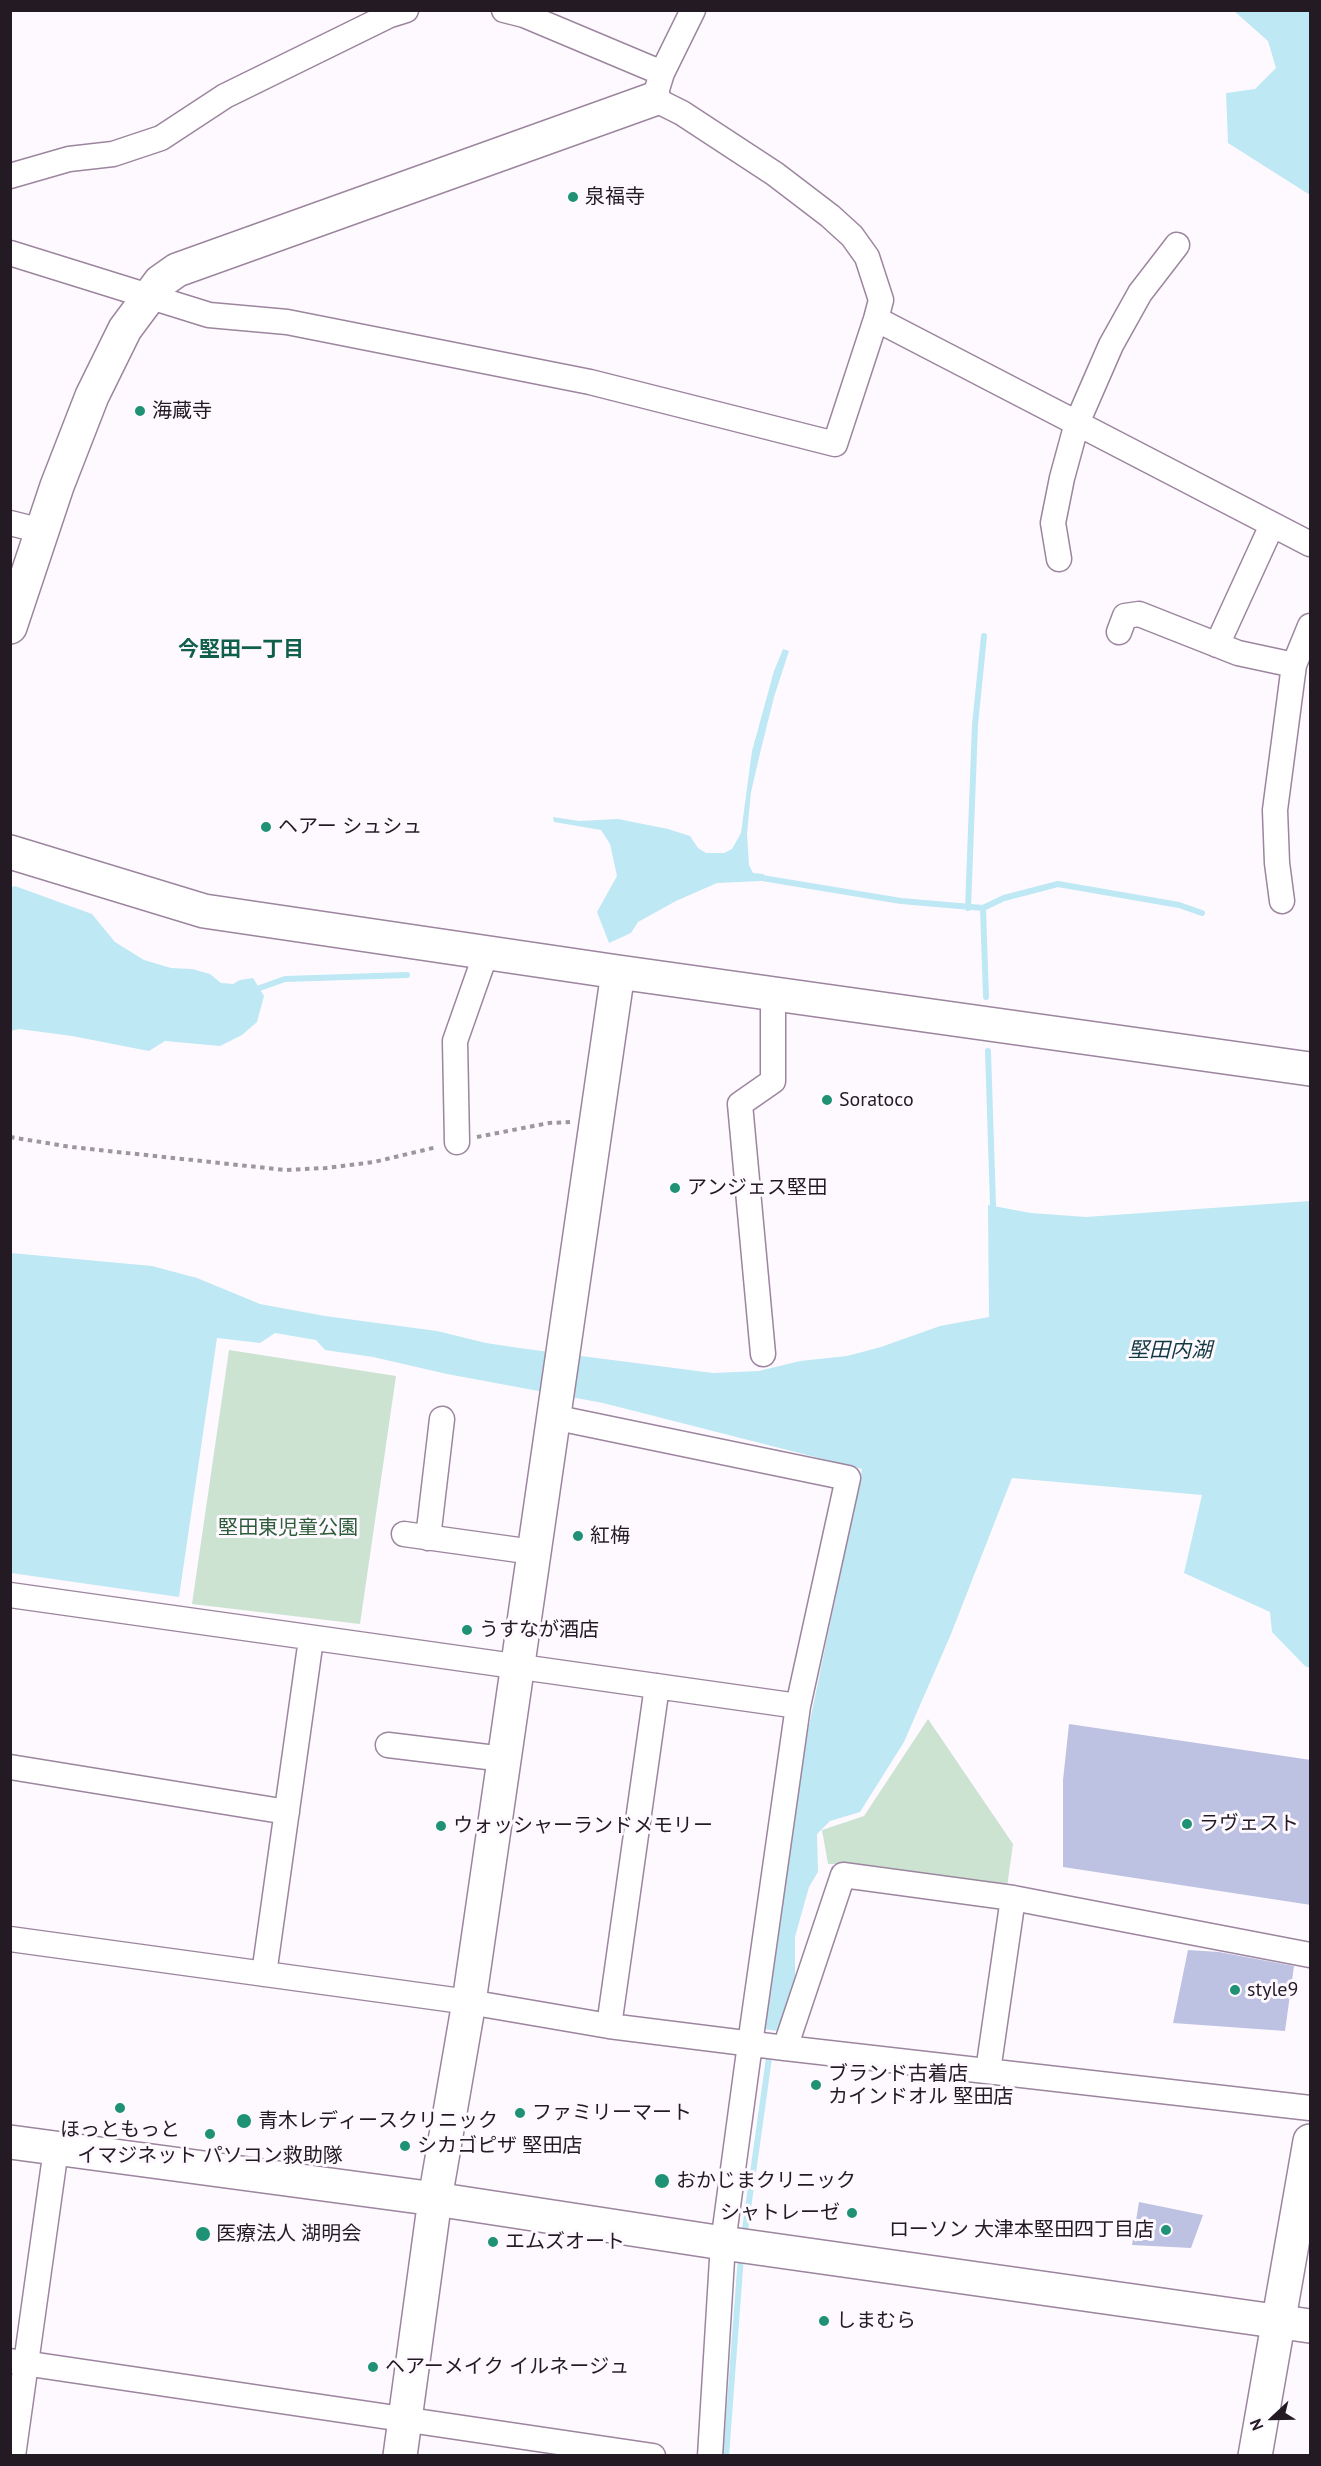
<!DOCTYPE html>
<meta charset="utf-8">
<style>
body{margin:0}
#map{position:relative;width:1321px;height:2466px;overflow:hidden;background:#fef9ff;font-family:"PT Sans",sans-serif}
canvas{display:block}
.frame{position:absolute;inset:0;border:12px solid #231a24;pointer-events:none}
.north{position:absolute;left:1243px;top:2388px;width:60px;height:60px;-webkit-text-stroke:4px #fef9ff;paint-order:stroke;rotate:248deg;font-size:16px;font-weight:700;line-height:24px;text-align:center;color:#231a24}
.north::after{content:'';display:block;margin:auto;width:21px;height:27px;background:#231a24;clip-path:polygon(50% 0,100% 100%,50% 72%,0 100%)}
</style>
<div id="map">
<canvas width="1321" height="2466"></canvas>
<div class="frame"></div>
<div class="north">N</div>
</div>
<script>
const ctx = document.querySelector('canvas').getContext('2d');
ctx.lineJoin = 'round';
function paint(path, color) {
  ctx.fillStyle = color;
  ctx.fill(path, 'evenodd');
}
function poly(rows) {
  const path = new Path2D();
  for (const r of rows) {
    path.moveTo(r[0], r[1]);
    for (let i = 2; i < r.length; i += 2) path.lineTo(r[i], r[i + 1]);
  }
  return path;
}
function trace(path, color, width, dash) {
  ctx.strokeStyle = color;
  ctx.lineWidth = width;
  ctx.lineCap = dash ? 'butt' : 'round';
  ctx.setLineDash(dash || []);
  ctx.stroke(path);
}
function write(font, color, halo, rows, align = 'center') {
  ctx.font = font + ' "PT Sans","Noto Sans JP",sans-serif';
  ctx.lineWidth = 6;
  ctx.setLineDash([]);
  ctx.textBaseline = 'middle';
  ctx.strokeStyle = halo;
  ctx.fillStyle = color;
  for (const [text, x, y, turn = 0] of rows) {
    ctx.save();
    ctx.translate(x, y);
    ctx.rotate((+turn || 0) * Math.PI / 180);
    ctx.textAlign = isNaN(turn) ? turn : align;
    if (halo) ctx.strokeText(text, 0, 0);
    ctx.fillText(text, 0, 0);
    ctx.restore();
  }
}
paint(poly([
 [229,1350,396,1376,360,1624,192,1604],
 [928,1719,1013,1844,1007,1887,859,1864,828,1864,822,1830,864,1816]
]), '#cce3d1');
paint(poly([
 [1234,11,1310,11,1310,195,1228,143,1226,93,1255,89,1276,68,1268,41],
 [783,649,789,651,774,697,761,749,751,792,747,834,749,865,753,873,764,874,761,881,717,883,676,901,638,922,631,933,609,943,597,912,617,876,610,844,601,830,554,822,553,817,579,821,618,819,668,829,690,836,698,848,706,853,724,853,732,849,741,833,752,751,774,671],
 [15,886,92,914,115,942,144,960,171,968,192,969,210,974,221,983,233,984,240,980,253,978,264,996,257,1022,242,1035,220,1046,165,1041,149,1051,72,1036,19,1029,11,1031,10,888],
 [1310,1201,1310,1668,1305,1666,1272,1632,1270,1612,1184,1573,1202,1495,1012,1478,951,1634,904,1742,860,1812,830,1821,817,1834,818,1872,809,1887,795,1937,795,1979,778,2031,764,2029,799,1774,862,1469,603,1403,447,1374,373,1357,325,1350,316,1340,275,1333,260,1343,217,1338,179,1597,11,1573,11,1253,152,1266,197,1278,260,1304,325,1316,437,1331,486,1343,519,1348,713,1373,759,1371,800,1361,847,1356,881,1347,940,1326,989,1317,988,1205,1031,1213,1086,1217]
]), '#bee8f4');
trace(poly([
 [762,878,901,901,983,908,986,997],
 [968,908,975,725,984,636],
 [983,908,1004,898,1058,884,1179,905,1202,913],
 [254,990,285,979,407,975],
 [988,1051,993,1205],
 [744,2237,770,2051],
 [726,2456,741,2256]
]), '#bee8f4', 6);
paint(poly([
 [1069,1724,1311,1760,1311,1905,1063,1867,1063,1780],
 [1188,1950,1219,1952,1294,1966,1285,2031,1173,2023],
 [1139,2202,1203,2215,1191,2248,1132,2245]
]), '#bec2e2');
const street = poly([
 [662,73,693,10],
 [10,176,69,159,113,154,161,138,225,96,390,15,406,10],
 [10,253,209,315,287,322,590,382,835,444,876,319,881,300,867,257,852,236,830,216,775,174,682,113,654,99,662,73,524,15,504,10],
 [876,319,1310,544],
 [10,523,42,531],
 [1059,559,1053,523,1062,478,1077,423,1111,345,1140,293,1177,245],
 [1119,632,1125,616,1139,614,1238,653,1294,665],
 [1217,645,1272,525],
 [1282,901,1277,863,1275,810,1294,665,1310,626],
 [457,1142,455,1041,486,953],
 [763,1354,740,1104,773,1081,773,994],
 [553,1417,848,1478,798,1706,750,2044,723,2243,710,2456],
 [404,1534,533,1552],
 [428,1538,442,1419],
 [10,1595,798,1706],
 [388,1745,504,1759],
 [10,1767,287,1812],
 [10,1939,469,2002,609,2026,785,2048],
 [1310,1955,1013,1898,843,1875,785,2048,1310,2108],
 [264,1974,311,1639],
 [609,2026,657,1686],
 [988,2071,1013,1898],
 [10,2361,653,2456],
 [13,2456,56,2149]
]);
const secondary = poly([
 [10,627,57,486,92,396,125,329,160,282,177,270,654,99],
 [10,852,204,911,618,972,1310,1069],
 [10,2142,435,2199,723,2243,1310,2326],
 [400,2456,435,2199,469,2002,618,972],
 [1255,2456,1310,2141]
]);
trace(street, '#9c859e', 27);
trace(secondary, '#9c859e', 36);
trace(poly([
 [10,1137,71,1147,285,1170,326,1168,374,1162,437,1147],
 [477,1137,549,1123,570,1122]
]), '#9d969e', 4, [4.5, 4.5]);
trace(street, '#fff', 24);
trace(secondary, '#fff', 33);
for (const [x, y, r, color] of [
 [573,197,6,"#1f9174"],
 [140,411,6,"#1f9174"],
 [266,827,6,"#1f9174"],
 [827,1100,6,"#1f9174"],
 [675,1188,6,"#1f9174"],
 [578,1536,6,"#1f9174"],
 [467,1630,6,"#1f9174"],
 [1187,1824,6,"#1f9174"],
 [441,1826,6,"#1f9174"],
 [1235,1990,6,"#1f9174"],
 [816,2085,6,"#1f9174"],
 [120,2108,6,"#1f9174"],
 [520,2113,6,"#1f9174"],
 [244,2121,8,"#1f9174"],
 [210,2134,6,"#1f9174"],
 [405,2146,6,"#1f9174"],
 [662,2181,8,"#1f9174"],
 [852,2213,6,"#1f9174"],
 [1166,2230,6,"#1f9174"],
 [203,2234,8,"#1f9174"],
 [493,2242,6,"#1f9174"],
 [824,2321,6,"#1f9174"],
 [373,2367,6,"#1f9174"]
]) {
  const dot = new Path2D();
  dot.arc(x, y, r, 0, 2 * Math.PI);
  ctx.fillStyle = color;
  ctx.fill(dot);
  trace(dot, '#fef9ff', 2);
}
write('20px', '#231a24', '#fef9ff', [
 ["泉福寺",585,197],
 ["海蔵寺",152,411],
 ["ヘアー シュシュ",278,827],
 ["Soratoco",839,1100],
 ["アンジェス堅田",687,1188],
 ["紅梅",590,1536],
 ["うすなが酒店",479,1630],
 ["ラヴェスト",1199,1824],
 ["ウォッシャーランドメモリー",453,1826],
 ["style9",1247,1990],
 ["ブランド古着店",828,2074],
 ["カインドオル 堅田店",828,2097],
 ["ファミリーマート",532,2113],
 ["青木レディースクリニック",258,2121],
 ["ほっともっと",120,2130,"center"],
 ["シカゴピザ 堅田店",417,2146],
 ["イマジネット パソコン救助隊",210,2156,"center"],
 ["おかじまクリニック",676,2181],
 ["シャトレーゼ",840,2213,"right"],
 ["ローソン 大津本堅田四丁目店",1154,2230,"right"],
 ["医療法人 湖明会",216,2234],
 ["エムズオート",505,2242],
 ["しまむら",836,2321],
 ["ヘアーメイク イルネージュ",385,2367]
], 'left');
write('20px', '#2c5c3a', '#fef9ff', [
 ["堅田東児童公園",288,1528]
]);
write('bold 21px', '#105f4b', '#fef9ff', [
 ["今堅田一丁目",241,650]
]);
write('italic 21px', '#113942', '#fef9ff', [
 ["堅田内湖",1170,1351]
]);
</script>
